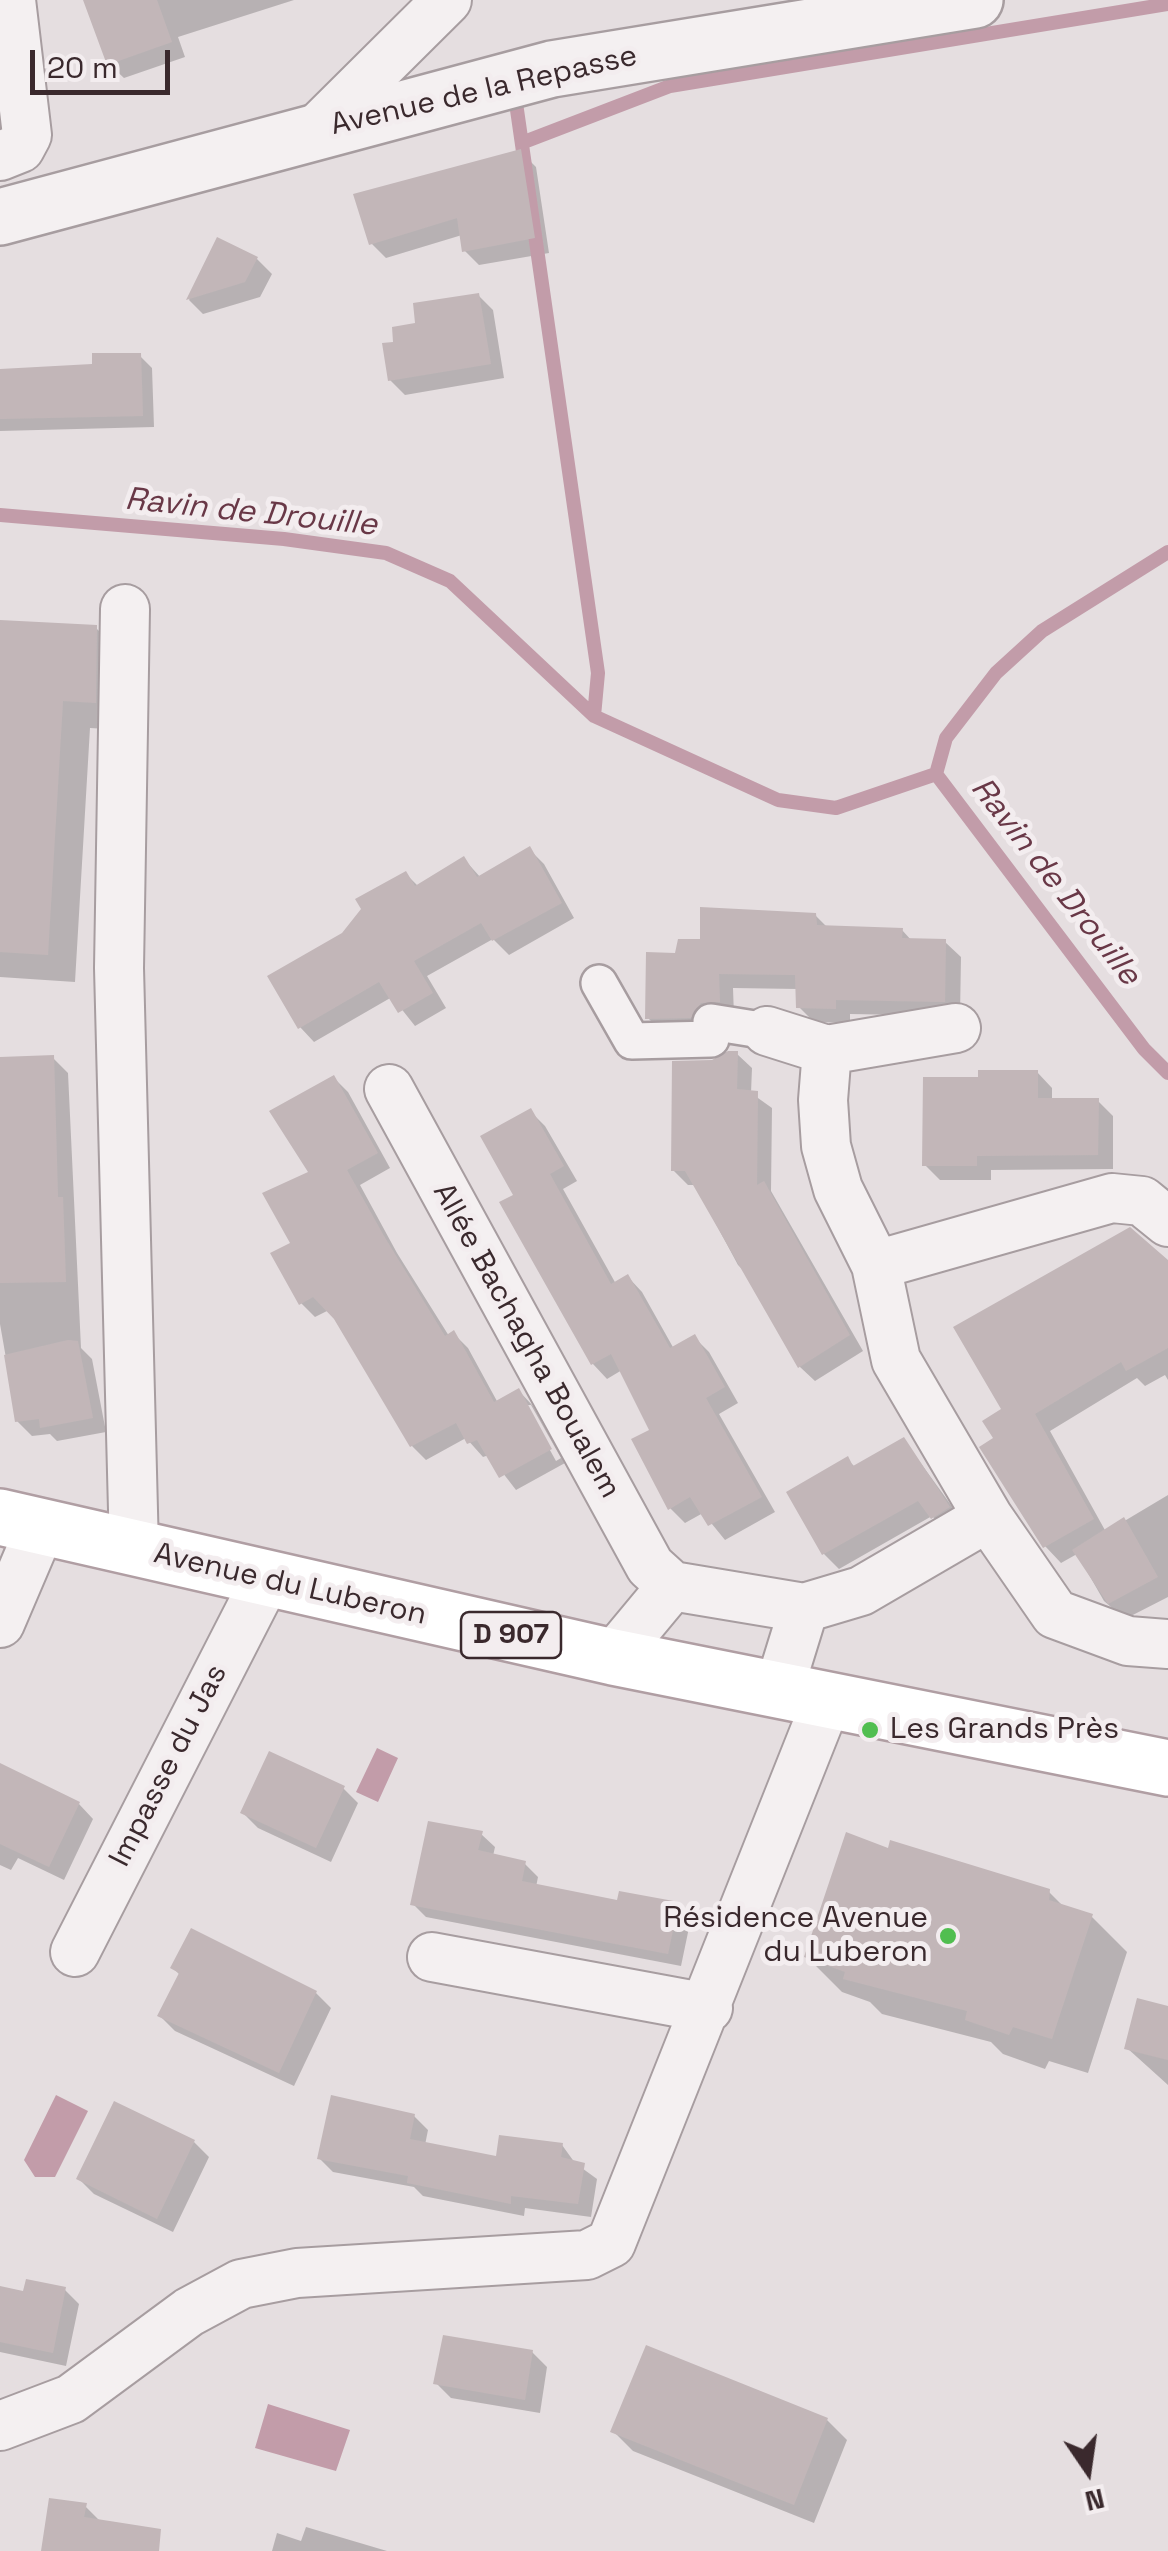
<!DOCTYPE html>
<meta charset="utf-8">
<style>
body{margin:0}
#map{position:relative;width:1168px;height:2551px;overflow:hidden;background:#e5dee0;font-family:"Space Grotesk",sans-serif}
canvas{display:block}
.north{position:absolute;left:1038px;top:2421px;width:100px;height:100px;-webkit-text-stroke:8px #f3edef;paint-order:stroke;rotate:167deg;font-size:28px;font-weight:700;line-height:40px;text-align:center;color:#3a292d}
.north::after{content:'';display:block;margin:auto;width:35px;height:45px;background:#3a292d;clip-path:polygon(50% 0,100% 100%,50% 72%,0 100%)}
.scale{position:absolute;left:30px;top:50px;width:140px;height:45px;box-sizing:border-box;border:5px solid #3a292d;border-top:0;padding-left:12px;font-size:30px;line-height:35px;white-space:nowrap;color:#3a292d;-webkit-text-stroke:8px #f3edef;paint-order:stroke}
</style>
<div id="map">
<canvas width="1168" height="2551"></canvas>
<div class="north">N</div>
<div class="scale">20 m</div>
</div>
<script>
const ctx = document.querySelector('canvas').getContext('2d');
ctx.lineJoin = 'round';
function paint(path, color) {
  ctx.fillStyle = color;
  ctx.fill(path, 'evenodd');
}
function poly(rows) {
  const path = new Path2D();
  for (const r of rows) {
    path.moveTo(r[0], r[1]);
    for (let i = 2; i < r.length; i += 2) path.lineTo(r[i], r[i + 1]);
  }
  return path;
}
function trace(path, color, width, dash) {
  ctx.strokeStyle = color;
  ctx.lineWidth = width;
  ctx.lineCap = dash ? 'butt' : 'round';
  ctx.setLineDash(dash || []);
  ctx.stroke(path);
}
function write(font, color, halo, rows, align = 'center') {
  ctx.font = font + ' "Space Grotesk",sans-serif';
  ctx.lineWidth = 10;
  ctx.setLineDash([]);
  ctx.textBaseline = 'middle';
  ctx.strokeStyle = halo;
  ctx.fillStyle = color;
  for (const [text, x, y, turn = 0] of rows) {
    ctx.save();
    ctx.translate(x, y);
    ctx.rotate((+turn || 0) * Math.PI / 180);
    ctx.textAlign = isNaN(turn) ? turn : align;
    if (halo) ctx.strokeText(text, 0, 0);
    ctx.fillText(text, 0, 0);
    ctx.restore();
  }
}
paint(poly([
 [377,1748,398,1758,378,1802,356,1792],
 [56,2095,88,2111,55,2177,35,2177,24,2160],
 [268,2404,350,2430,336,2471,255,2448]
]), '#c29ca9');
paint(poly([
 [104,0,294,0,178,37,185,57,124,78,109,64],
 [521,152,536,167,549,253,479,265,464,250,462,235,386,258,371,243,356,196],
 [218,241,257,259,272,274,260,297,203,314,189,300],
 [478,295,493,310,504,378,405,395,390,380,396,344,418,325],
 [140,356,152,368,154,427,0,431,0,371,95,366],
 [0,622,96,628,124,656,123,730,90,728,75,982,0,977],
 [529,849,544,864,574,918,509,955,493,939,427,976,446,1008,415,1026,392,997,314,1042,300,1027,343,935,406,874,418,886,464,859,481,878],
 [815,915,828,928,902,930,912,941,945,942,961,957,960,1016,850,1014,850,1023,814,1022,799,1007,798,989,733,988,734,1016,663,1033,648,1018,677,955,702,942],
 [737,1054,752,1068,751,1093,772,1108,771,1191,863,1351,815,1381,800,1367,749,1276,738,1265,695,1185,688,1185,673,1170,713,1063],
 [53,1058,68,1073,81,1348,92,1359,106,1432,57,1441,50,1434,32,1436,17,1421,0,1324,0,1060],
 [1037,1072,1052,1088,1052,1101,1098,1101,1113,1116,1113,1169,991,1170,991,1180,940,1180,925,1165,980,1080],
 [334,1078,348,1092,390,1168,360,1185,397,1253,449,1336,454,1334,468,1348,498,1403,519,1391,533,1406,565,1463,516,1490,489,1455,483,1457,466,1438,426,1460,412,1446,329,1310,315,1317,301,1303,293,1244],
 [525,1405,531,1405,561,1458,556,1461],
 [530,1111,545,1126,577,1181,563,1189,616,1284,628,1277,642,1292,674,1349,694,1337,709,1352,738,1403,719,1414,775,1512,725,1540,703,1513,685,1523,670,1508,653,1431,622,1370,607,1379,593,1364,516,1196],
 [1168,1264,1168,1380,1165,1375,1145,1386,1137,1378,1050,1431,1106,1532,1168,1495,1168,1597,1125,1619,1104,1601,1077,1554,1061,1563,1045,1546,997,1439,1005,1410],
 [904,1440,964,1523,948,1532,932,1516,839,1569,824,1554,790,1493,848,1460,856,1468],
 [0,1766,79,1804,93,1819,64,1880,18,1858,11,1870,0,1865],
 [343,1788,358,1803,331,1862,258,1828,243,1813],
 [481,1834,495,1847,493,1856,525,1864,538,1877,536,1887,619,1903,677,1905,691,1918,681,1966,426,1917,413,1904],
 [890,1851,1049,1892,1065,1908,1091,1916,1127,1952,1088,2073,1049,2061,1045,2069,1003,2054,991,2042,882,2014,870,2002,842,1992,807,1957],
 [173,1968,316,1993,331,2008,294,2086,175,2031,160,2016,180,1975],
 [1168,2009,1168,2085,1127,2048],
 [414,2116,428,2130,425,2145,498,2159,562,2145,575,2163,597,2179,591,2217,525,2208,524,2216,423,2196,414,2187,333,2172,319,2158],
 [194,2142,209,2157,173,2232,94,2194,79,2179],
 [0,2289,25,2294,65,2290,79,2304,66,2366,0,2352],
 [532,2352,547,2367,540,2413,451,2398,436,2383],
 [827,2420,847,2440,814,2523,633,2451,613,2431],
 [85,2506,99,2520,135,2551,43,2551],
 [306,2527,387,2551,272,2551,277,2533,301,2541]
]), '#0003');
trace(poly([
 [514,89,598,673,594,716],
 [524,142,670,86,1168,4],
 [0,515,284,539,386,553,450,581,594,716,778,800,836,808,936,774,1144,1049,1168,1073],
 [936,774,946,738,996,673,1042,631,1168,552]
]), '#c29ca9', 14);
paint(poly([
 [83,0,157,0,172,42,107,65],
 [521,149,535,238,462,252,457,218,369,245,353,194],
 [217,237,258,257,245,282,186,300],
 [479,293,491,364,388,381,382,343,393,342,392,327,415,323,413,303],
 [92,353,141,353,143,416,0,419,0,369,92,364],
 [0,620,97,625,96,703,63,701,48,955,0,952],
 [530,846,562,903,492,941,481,923,414,961,433,993,398,1013,379,982,298,1029,267,976,342,933,361,909,355,899,406,871,415,886,464,856,477,877],
 [700,907,816,913,817,925,903,928,902,938,946,939,945,1002,836,1000,836,1009,796,1008,795,975,719,974,720,1002,701,1003,691,1018,645,1019,646,952,675,953,678,939,700,939],
 [728,1051,738,1051,737,1089,758,1091,757,1185,764,1181,850,1335,798,1368,685,1171,671,1171,672,1061,712,1060],
 [54,1055,58,1197,63,1197,66,1282,0,1283,0,1057],
 [978,1070,1038,1070,1038,1098,1099,1098,1098,1155,977,1156,977,1166,922,1166,923,1077,978,1077],
 [334,1075,378,1153,347,1170,384,1236,445,1336,454,1330,494,1402,519,1388,552,1449,499,1478,477,1440,467,1444,456,1423,410,1447,334,1319,313,1297,299,1305,270,1253,290,1243,262,1193,308,1172,269,1111],
 [531,1108,564,1166,550,1174,611,1284,628,1274,670,1348,695,1334,725,1387,706,1398,762,1497,708,1526,690,1497,668,1510,631,1439,649,1430,611,1354,591,1365,499,1202,513,1195,480,1136],
 [1130,1227,1168,1260,1168,1348,1126,1371,1121,1362,1035,1414,1094,1519,1043,1548,979,1447,993,1438,982,1421,1001,1409,953,1327],
 [68,1340,78,1341,93,1418,40,1428,39,1419,15,1422,4,1355],
 [904,1437,950,1507,931,1519,918,1501,822,1555,786,1492,848,1456,853,1466],
 [1124,1517,1158,1577,1108,1604,1072,1550],
 [269,1751,345,1786,316,1848,240,1813],
 [0,1763,80,1802,49,1867,0,1844],
 [428,1821,483,1831,478,1850,526,1861,522,1881,617,1900,619,1891,679,1902,668,1954,410,1905],
 [846,1832,888,1848,890,1840,1050,1889,1049,1900,1093,1914,1052,2039,1013,2027,1009,2035,965,2020,967,2011,843,1979,845,1972,804,1957],
 [191,1928,317,1991,279,2073,157,2016,179,1973,170,1968],
 [1137,1998,1168,2006,1168,2060,1124,2049],
 [331,2095,415,2114,410,2139,496,2156,499,2135,563,2143,561,2157,585,2163,578,2204,511,2196,511,2204,407,2183,408,2176,317,2159],
 [114,2101,195,2140,157,2219,76,2179],
 [26,2279,66,2287,53,2353,0,2342,0,2286,23,2291],
 [443,2335,533,2350,525,2400,433,2384],
 [646,2345,828,2418,794,2505,610,2432],
 [49,2498,87,2503,84,2517,161,2529,159,2551,41,2551]
]), '#c2b6b8');
const pedestrian = poly([
 [599,983,632,1041,711,1039,711,1022,767,1031]
]);
const minor = poly([
 [316,130,447,0],
 [0,156,20,148,27,135,11,0],
 [125,609,119,968,134,1549],
 [827,1050,956,1028],
 [389,1089,650,1566,672,1586,804,1608,861,1591,988,1517,896,1360,876,1265,838,1189,826,1146,823,1100,827,1050,767,1031],
 [876,1265,1112,1198,1142,1201,1168,1222],
 [988,1517,1055,1614,1128,1641,1168,1644],
 [0,1623,41,1527],
 [613,1657,672,1586],
 [779,1689,804,1608],
 [75,1952,265,1581],
 [432,1957,708,2008],
 [0,2426,71,2399,189,2312,241,2284,297,2273,587,2255,611,2243,828,1698]
]);
const tertiary = poly([
 [0,217,552,69,975,0]
]);
const primary = poly([
 [0,1517,613,1657,1168,1768]
]);
trace(pedestrian, '#a79da0', 40);
trace(minor, '#a79da0', 52);
trace(tertiary, '#a79da0', 60);
trace(primary, '#b09ea3', 60);
trace(pedestrian, '#f4f0f1', 35);
trace(minor, '#f4f0f1', 48);
trace(tertiary, '#f4f0f1', 55);
trace(primary, '#fff', 55);
for (const [x, y, r, color] of [
 [870,1730,10,"#51be50"],
 [948,1936,10,"#51be50"]
]) {
  const dot = new Path2D();
  dot.arc(x, y, r, 0, 2 * Math.PI);
  ctx.fillStyle = color;
  ctx.fill(dot);
  trace(dot, '#f3edef', 4);
}
for (const [x, y, w] of [
 [511,1635,100]
]) {
  const box = new Path2D();
  box.roundRect(x - w / 2, y - 23, w, 46, 8);
  ctx.fillStyle = '#f3edef';
  ctx.fill(box);
  trace(box, '#3a292d', 2.5);
}
write('bold 28px', '#3a292d', null, [
 ["D 907",511,1635]
]);
write('30px', '#3a292d', '#f3edef', [
 ["Avenue de la Repasse",484,91,-13],
 ["Allée Bachagha Boualem",526,1341,61],
 ["Avenue du Luberon",290,1585,13],
 ["Impasse du Jas",169,1766,-63]
]);
write('30px', '#3a292d', '#f3edef', [
 ["Les Grands Près",890,1730],
 ["Résidence Avenue",928,1919,"right"],
 ["du Luberon",928,1953,"right"]
], 'left');
write('italic 32px', '#693847', '#f3edef', [
 ["Ravin de Drouille",251,513,6],
 ["Ravin de Drouille",1055,882,52]
]);
</script>
